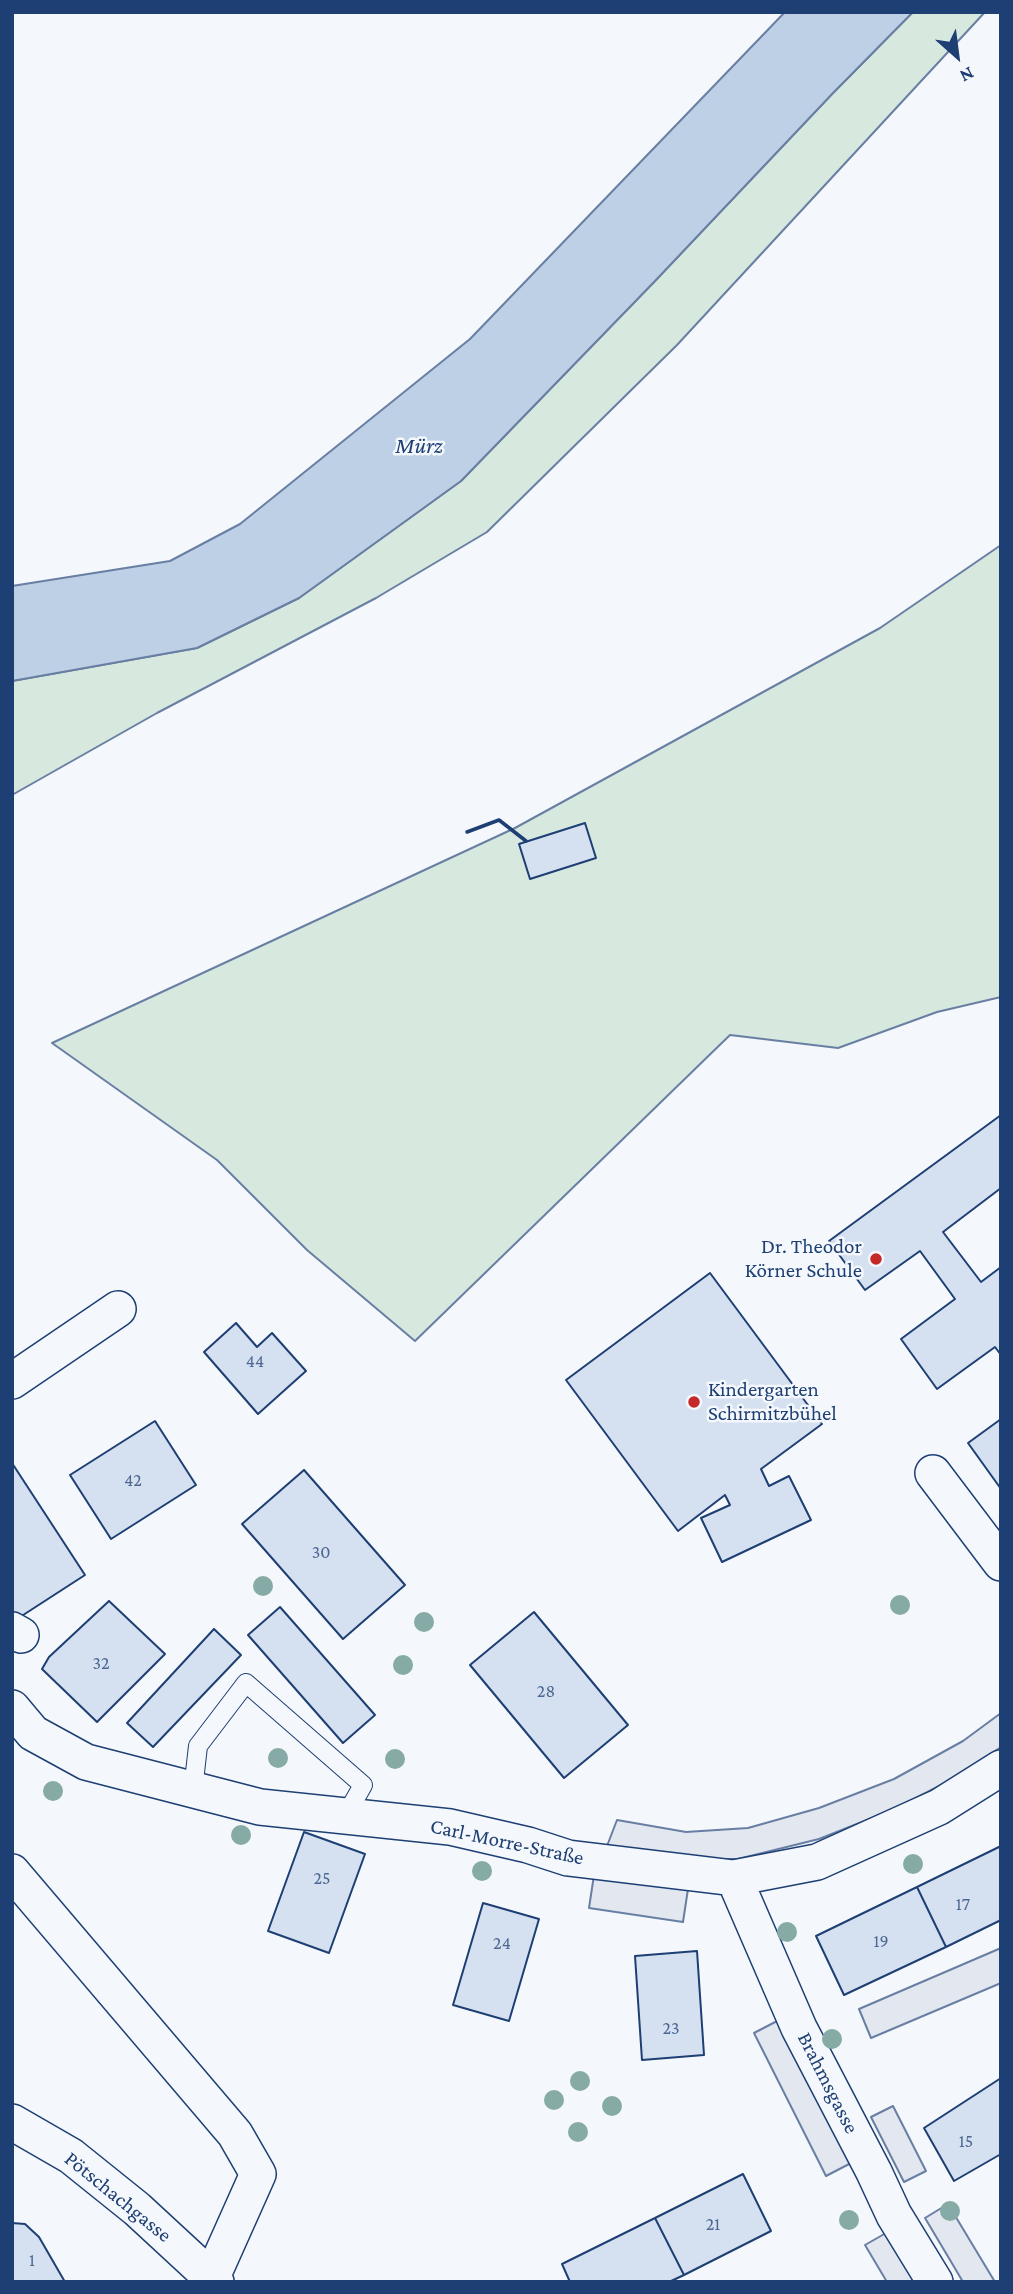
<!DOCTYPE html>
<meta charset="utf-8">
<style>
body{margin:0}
#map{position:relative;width:1013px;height:2294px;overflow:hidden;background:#f4f7fb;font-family:"Crimson Pro",serif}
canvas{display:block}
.frame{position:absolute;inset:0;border:14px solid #1d3f73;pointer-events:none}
.north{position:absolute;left:922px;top:21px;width:70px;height:70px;-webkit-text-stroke:5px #f4f7fb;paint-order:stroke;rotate:152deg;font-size:19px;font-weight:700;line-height:28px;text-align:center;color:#1d3f73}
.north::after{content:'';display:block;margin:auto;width:24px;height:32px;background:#1d3f73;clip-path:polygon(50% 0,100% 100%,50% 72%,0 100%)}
</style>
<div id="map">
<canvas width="1013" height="2294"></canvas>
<div class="frame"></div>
<div class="north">N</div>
</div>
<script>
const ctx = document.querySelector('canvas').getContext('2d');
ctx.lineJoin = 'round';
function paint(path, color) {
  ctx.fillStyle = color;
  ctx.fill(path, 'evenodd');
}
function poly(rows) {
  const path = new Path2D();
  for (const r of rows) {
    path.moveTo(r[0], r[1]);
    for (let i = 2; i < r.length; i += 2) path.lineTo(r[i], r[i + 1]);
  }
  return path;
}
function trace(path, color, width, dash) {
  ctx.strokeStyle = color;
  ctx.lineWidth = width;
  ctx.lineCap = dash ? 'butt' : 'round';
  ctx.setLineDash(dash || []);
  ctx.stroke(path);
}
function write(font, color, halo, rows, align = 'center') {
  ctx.font = font + ' "Crimson Pro",serif';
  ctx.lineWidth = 5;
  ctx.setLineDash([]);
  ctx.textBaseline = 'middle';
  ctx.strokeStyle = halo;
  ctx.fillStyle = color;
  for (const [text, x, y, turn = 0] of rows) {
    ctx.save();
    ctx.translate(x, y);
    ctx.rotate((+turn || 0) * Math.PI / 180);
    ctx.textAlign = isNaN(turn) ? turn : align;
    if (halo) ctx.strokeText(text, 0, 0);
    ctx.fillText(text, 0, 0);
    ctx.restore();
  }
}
const green = poly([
 [913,12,985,12,677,345,487,532,376,598,157,713,12,795,12,681,197,648,299,598,461,481,655,281,833,93,913,12],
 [1001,545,1001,997,937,1012,838,1048,730,1035,415,1341,307,1250,217,1160,52,1043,515,828,880,628,1001,545]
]);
paint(green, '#d7e8df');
trace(green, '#687fa3', 2);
const parking = poly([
 [1001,1713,1001,1747,957,1777,892,1810,819,1839,738,1859,671,1859,607,1846,617,1820,686,1832,748,1828,819,1808,894,1779,963,1741,1001,1713],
 [594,1875,688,1889,683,1922,589,1908,594,1875],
 [1001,1948,1001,1983,871,2038,859,2009,1001,1948],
 [781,2019,853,2162,826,2176,754,2033,781,2019],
 [893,2106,926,2171,904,2182,871,2117,893,2106],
 [948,2204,995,2282,963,2282,953,2265,925,2218,948,2204],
 [893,2229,924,2282,887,2282,865,2245,893,2229]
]);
paint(parking, '#e3e8f0');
trace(parking, '#687fa3', 2);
const water = poly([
 [785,12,913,12,833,93,655,281,461,481,299,598,197,648,12,681,12,586,170,561,240,524,470,339,785,12]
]);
paint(water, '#bed0e5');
trace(water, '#687fa3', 2);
const building = poly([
 [585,823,596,858,530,879,519,844,585,823],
 [1001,1115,1001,1188,943,1232,981,1282,1001,1267,1001,1355,995,1347,937,1389,901,1339,955,1299,920,1251,865,1290,829,1241,1001,1115],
 [710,1273,822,1424,761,1469,769,1486,789,1476,811,1520,722,1562,701,1518,730,1505,725,1495,678,1531,566,1380,710,1273],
 [236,1323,257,1347,272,1333,306,1371,258,1414,204,1352,236,1323],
 [1001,1419,1001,1489,968,1443,1001,1419],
 [155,1421,196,1485,111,1539,70,1475,155,1421],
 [12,1463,85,1575,17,1619,12,1610,12,1463],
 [304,1470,405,1585,343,1639,242,1524,304,1470],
 [109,1601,165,1654,97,1722,42,1669,49,1657,109,1601],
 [280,1607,375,1715,343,1743,248,1635,280,1607],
 [534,1612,628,1725,564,1778,470,1665,534,1612],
 [214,1629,241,1655,153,1747,127,1723,214,1629],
 [304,1832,365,1854,329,1953,268,1931,304,1832],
 [1001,1846,1001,1920,946,1947,917,1887,1001,1846],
 [917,1887,946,1947,844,1995,816,1936,917,1887],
 [483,1903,539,1919,509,2021,453,2005,483,1903],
 [697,1951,704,2055,642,2060,635,1956,697,1951],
 [1001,2078,1001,2154,954,2181,924,2128,1001,2078],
 [743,2174,771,2231,684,2275,655,2218,743,2174],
 [655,2218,684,2275,669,2282,570,2282,562,2264,655,2218],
 [12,2223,25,2224,39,2237,65,2282,12,2282,12,2223]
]);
paint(building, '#d5e0f0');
trace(building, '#1d3f73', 2);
const service = poly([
 [193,1790,198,1746,246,1683,363,1785,346,1815]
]);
const minor = poly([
 [12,1381,118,1309],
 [933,1473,1001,1563],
 [12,1630,21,1635],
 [12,1708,33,1733,86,1762,260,1807,450,1827,528,1845,568,1858,734,1878,817,1862,939,1807,1001,1768],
 [12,1872,235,2134,258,2174,212,2277],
 [734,1878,799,2028,874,2172,894,2215,935,2282],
 [12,2122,71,2156,137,2209,216,2282]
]);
trace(service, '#1d3f73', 20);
trace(minor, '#1d3f73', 38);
trace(service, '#f4f7fb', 18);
trace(minor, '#f4f7fb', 35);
trace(poly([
 [467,832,499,820,526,841]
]), '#1d3f73', 3.5);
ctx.fillStyle = '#86aba6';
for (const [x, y] of [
 [263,1586],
 [900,1605],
 [424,1622],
 [403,1665],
 [278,1758],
 [395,1759],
 [53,1791],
 [241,1835],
 [913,1864],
 [482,1871],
 [787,1932],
 [832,2039],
 [580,2081],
 [554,2100],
 [612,2106],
 [578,2132],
 [950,2211],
 [849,2220]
]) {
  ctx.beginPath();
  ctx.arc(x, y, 10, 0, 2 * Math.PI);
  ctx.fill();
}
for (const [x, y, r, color] of [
 [876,1259,7,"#c62828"],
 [694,1402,7,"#c62828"]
]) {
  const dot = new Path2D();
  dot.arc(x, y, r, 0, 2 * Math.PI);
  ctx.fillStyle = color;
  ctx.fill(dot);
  trace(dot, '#f4f7fb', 2.5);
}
write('18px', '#4b6792', null, [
 ["44",255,1361],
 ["42",133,1480],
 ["30",321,1552],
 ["32",101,1663],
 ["28",546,1691],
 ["25",322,1878],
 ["17",963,1904],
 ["19",881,1941],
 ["24",502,1943],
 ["23",671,2028],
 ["15",966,2141],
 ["21",713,2224],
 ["1",32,2260]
]);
write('21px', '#1d3f73', '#f4f7fb', [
 ["Dr. Theodor",862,1247],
 ["Körner Schule",862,1271],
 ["Kindergarten",708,1390,"left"],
 ["Schirmitzbühel",708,1414,"left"]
], 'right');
write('21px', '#1d3f73', '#f4f7fb', [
 ["Carl-Morre-Straße",507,1842,12],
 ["Brahmsgasse",828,2083,63],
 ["Pötschachgasse",118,2197,39]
]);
write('italic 23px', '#1d3f73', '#f4f7fb', [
 ["Mürz",419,446]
]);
</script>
